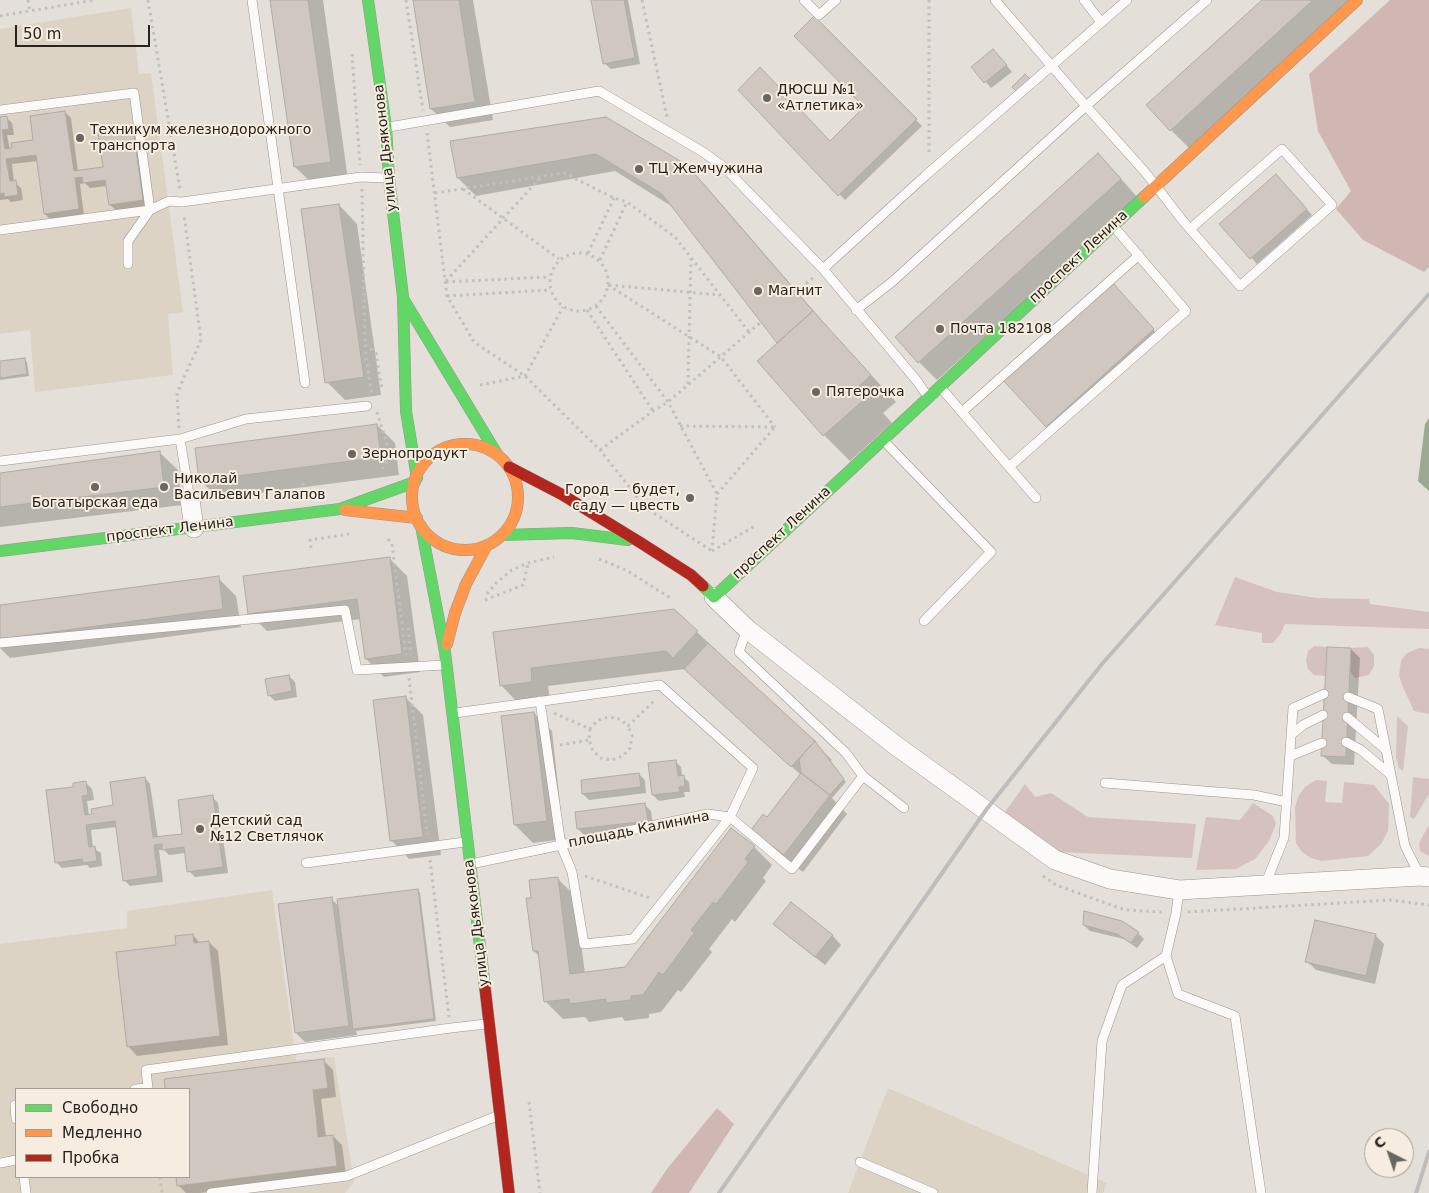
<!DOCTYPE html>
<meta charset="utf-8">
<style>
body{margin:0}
#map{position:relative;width:1429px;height:1193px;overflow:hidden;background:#e4dfd8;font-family:"DejaVu Sans",sans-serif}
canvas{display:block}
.legend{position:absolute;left:15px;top:1088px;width:175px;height:90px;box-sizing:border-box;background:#f6ede0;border:1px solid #a39c93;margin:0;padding:6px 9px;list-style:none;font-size:15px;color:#27231f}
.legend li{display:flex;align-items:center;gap:10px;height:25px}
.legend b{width:25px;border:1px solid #a39c93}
.north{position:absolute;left:1364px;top:1128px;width:50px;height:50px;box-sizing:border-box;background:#f6ede0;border:1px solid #a39c93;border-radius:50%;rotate:319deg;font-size:14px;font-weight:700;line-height:20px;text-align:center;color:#27231f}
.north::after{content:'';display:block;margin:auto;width:18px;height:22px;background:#696560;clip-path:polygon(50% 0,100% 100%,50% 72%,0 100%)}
.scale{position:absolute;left:15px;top:25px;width:135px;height:22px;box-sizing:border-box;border:2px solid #27231f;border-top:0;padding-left:6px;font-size:15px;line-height:18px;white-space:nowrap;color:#27231f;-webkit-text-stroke:4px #f6ede0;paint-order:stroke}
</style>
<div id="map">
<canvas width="1429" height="1193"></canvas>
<ul class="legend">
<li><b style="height:6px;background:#63d668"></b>Свободно</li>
<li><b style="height:6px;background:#ff974d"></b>Медленно</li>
<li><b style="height:6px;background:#b3261e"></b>Пробка</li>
</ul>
<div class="north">С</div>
<div class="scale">50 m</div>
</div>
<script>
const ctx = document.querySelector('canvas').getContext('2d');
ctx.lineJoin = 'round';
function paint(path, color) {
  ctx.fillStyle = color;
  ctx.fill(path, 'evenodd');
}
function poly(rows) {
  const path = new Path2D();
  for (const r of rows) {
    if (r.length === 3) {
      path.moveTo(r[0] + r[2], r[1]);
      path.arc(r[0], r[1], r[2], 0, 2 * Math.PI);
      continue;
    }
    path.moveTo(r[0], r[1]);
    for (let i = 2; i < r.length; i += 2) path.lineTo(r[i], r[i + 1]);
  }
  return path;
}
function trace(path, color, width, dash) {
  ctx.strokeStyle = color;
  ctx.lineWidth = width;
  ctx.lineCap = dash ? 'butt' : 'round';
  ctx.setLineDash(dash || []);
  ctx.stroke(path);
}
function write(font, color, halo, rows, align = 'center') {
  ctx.font = font + ' "DejaVu Sans",sans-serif';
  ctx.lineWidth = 4;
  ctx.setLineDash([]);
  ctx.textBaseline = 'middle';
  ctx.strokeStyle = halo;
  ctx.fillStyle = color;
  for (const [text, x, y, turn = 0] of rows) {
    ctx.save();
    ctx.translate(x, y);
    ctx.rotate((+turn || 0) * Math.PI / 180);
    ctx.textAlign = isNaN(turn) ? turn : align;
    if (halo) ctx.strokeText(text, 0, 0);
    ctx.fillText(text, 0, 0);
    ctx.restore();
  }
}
paint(poly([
 [131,8,139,74,151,73,183,312,168,314,173,375,35,392,30,330,0,334,0,29],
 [272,890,296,1060,334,1057,354,1182,345,1193,0,1193,0,944,127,928,127,911],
 [16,1089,189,1089,189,1177,16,1177],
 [888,1088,1107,1183,1103,1193,848,1193]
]), '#dcd3c5');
paint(poly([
 [1235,577,1277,592,1317,598,1369,599,1370,604,1429,612,1429,629,1285,624,1281,633,1273,643,1262,643,1262,633,1215,625],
 [1314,646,1327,647,1325,676,1314,675,1308,669,1306,661,1308,651],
 [1368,647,1374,655,1374,666,1369,675,1355,678,1350,671,1351,648],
 [1419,648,1429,649,1429,714,1414,711,1402,685,1399,675,1401,661,1407,653],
 [1397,716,1408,726,1403,771,1399,768,1396,757],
 [1413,777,1429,779,1429,794,1414,819,1410,817],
 [1316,780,1327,781,1325,802,1342,803,1344,782,1374,785,1389,804,1388,831,1381,844,1368,856,1321,861,1311,858,1302,852,1296,843,1295,807,1298,797,1305,787],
 [1025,784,1035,797,1051,793,1088,817,1196,824,1192,858,1058,852,1005,812],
 [1253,803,1273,816,1276,824,1269,841,1255,859,1236,869,1196,870,1206,817,1240,820],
 [1429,825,1429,856,1420,851,1419,843]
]), '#d5c2bf');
paint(poly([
 [1390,0,1429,0,1429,267,1424,272,1363,240,1336,209,1351,191,1318,131,1309,74],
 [717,1108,734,1124,689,1193,651,1193,667,1169]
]), '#d0b7b4');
paint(poly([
 [1429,418,1429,491,1418,481,1425,424]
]), '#9ca891');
paint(poly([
 [272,0,323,0,348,180,314,185,295,167],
 [414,0,473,0,493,120,450,127,431,109],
 [592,0,628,0,640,64,611,69,605,64],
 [1264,0,1351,0,1189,148,1171,130],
 [814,18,922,126,845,200,739,90,830,143,865,107],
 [999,56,1012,72,991,88,973,67],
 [65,112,71,118,78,172,104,168,133,130,139,136,149,206,116,210,110,205,107,186,90,188,85,183,80,184,84,215,51,220,45,214,38,161,12,164,14,182,21,188,23,200,11,202,8,199,0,200,0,118,6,117,12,123,14,135,7,135,10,150,35,141],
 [606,118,686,166,705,185,831,331,896,402,883,413,892,423,850,461,824,435,758,361,779,343,673,207,615,171,476,196,458,178],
 [1116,173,1138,198,937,380,919,362],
 [1282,181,1312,215,1257,264,1221,224],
 [339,205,357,224,381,395,345,400,327,382],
 [1117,290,1159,336,1053,432,1047,426],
 [24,359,27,362,29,376,0,380,0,362],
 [377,425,395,443,399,475,218,498,200,480],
 [159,452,178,470,182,505,0,527,0,474],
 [389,558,407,576,420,672,384,677,366,659,361,619,267,631,249,613],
 [218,578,236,596,241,627,10,658,0,648,0,607],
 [697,632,832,760,830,762,846,782,832,798,847,814,803,872,771,848,753,830,767,819,801,775,685,669,548,686,550,700,519,704,501,685,495,633],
 [1351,649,1360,658,1354,765,1332,764,1322,755],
 [289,676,295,682,297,697,275,701,269,695],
 [405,697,423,715,441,855,409,859,391,840],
 [534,713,552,731,564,839,533,843,515,825],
 [675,761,681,767,682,776,689,782,690,792,684,792,685,797,659,801,653,795],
 [639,774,645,780,646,793,589,800,583,794],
 [145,778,150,784,158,838,184,835,212,797,218,803,228,873,195,877,189,871,186,853,169,855,164,850,159,850,163,882,130,886,124,880,117,827,91,830,93,848,101,853,102,866,90,868,87,865,62,868,56,862,74,788,86,783,92,789,94,800,87,801,89,815,115,807],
 [645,805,651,811,653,826,584,835,578,829],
 [732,830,754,847,772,865,763,878,766,881,735,922,732,919,709,949,712,952,681,992,678,990,661,1012,649,1014,649,1018,625,1021,622,1017,589,1022,585,1017,563,1019,545,1001,539,956,534,951,532,899,557,878,575,896,585,974,626,968],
 [418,890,420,893,436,1021,356,1031,357,1035,305,1042,296,1033,331,899,339,906],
 [775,924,832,935,841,945,825,965,784,933],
 [1084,925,1138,933,1144,939,1137,948,1124,939,1090,931],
 [193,935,200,943,209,942,218,951,228,1045,137,1056,128,1046,177,946],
 [1375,935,1384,944,1375,984,1316,970,1307,961],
 [324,1061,333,1070,336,1097,321,1099,326,1137,333,1136,342,1145,346,1175,200,1193,186,1193,178,1185,177,1177,189,1177,189,1089,166,1089,165,1081]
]), '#0003');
const building = poly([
 [270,0,308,0,331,162,294,167,270,0],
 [413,0,459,0,475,102,430,109,413,0],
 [591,0,624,0,635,58,603,64,591,0],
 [1262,0,1313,0,1170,131,1146,105,1262,0],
 [814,16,917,119,838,196,738,90,760,67,830,141,864,107,794,36,814,16],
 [993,49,1007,65,984,83,971,67,993,49],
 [1025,74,1031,80,1017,92,1012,87,1025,74],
 [65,111,74,171,103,167,98,133,133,128,143,200,109,205,105,180,83,183,82,177,75,178,79,209,44,214,36,155,6,159,10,181,16,180,18,195,4,197,4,193,0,194,0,117,7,116,9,129,2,130,5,149,12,148,11,143,33,140,30,116,65,111],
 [606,117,687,165,813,311,777,343,662,194,596,154,457,178,450,141,606,117],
 [1098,153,1121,179,918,363,895,337,1098,153],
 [1276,174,1307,209,1250,259,1219,224,1276,174],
 [339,204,364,377,325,383,301,209,339,204],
 [1112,282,1154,329,1046,427,1003,380,1112,282],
 [813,311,871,375,858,387,867,397,823,436,757,361,813,311],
 [25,358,27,374,0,378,0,361,25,358],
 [377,424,381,457,199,481,195,448,377,424],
 [160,451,164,487,0,507,0,473,160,451],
 [390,557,402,654,365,659,357,599,248,614,243,576,390,557],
 [219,576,223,609,0,639,0,605,219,576],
 [674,609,698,631,673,658,666,651,531,668,532,682,500,686,493,632,674,609],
 [708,643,815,741,791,767,684,669,708,643],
 [1327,647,1351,648,1346,757,1321,756,1327,647],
 [289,675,292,691,268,696,265,679,289,675],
 [406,696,423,837,390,841,373,700,406,696],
 [534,712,547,821,514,825,501,716,534,712],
 [815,741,844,779,830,795,801,773,799,759,815,741],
 [676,760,678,776,684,775,685,786,679,787,680,792,652,795,648,763,676,760],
 [639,773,641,787,582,794,581,780,639,773],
 [801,773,830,795,784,855,751,830,763,814,767,817,801,773],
 [145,777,153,837,182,834,178,800,213,795,223,867,187,872,184,847,162,850,162,844,154,845,158,876,123,881,115,821,86,825,89,847,95,846,97,861,83,863,82,859,55,863,46,790,73,787,73,783,86,781,88,795,82,796,85,815,92,814,91,809,113,805,110,782,145,777],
 [645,803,648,821,577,829,575,812,645,803],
 [731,828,755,846,745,859,748,862,716,904,713,902,691,930,694,933,663,975,659,972,643,995,631,996,631,1000,606,1003,606,999,570,1004,569,999,544,1002,538,951,533,951,526,898,531,898,529,880,558,877,570,974,625,967,731,828],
 [418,889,434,1019,353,1029,337,899,418,889],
 [332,897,349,1026,295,1033,278,904,332,897],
 [791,902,833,935,815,957,773,924,791,902],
 [1084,911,1122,921,1139,932,1131,943,1117,934,1083,925,1084,911],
 [1315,920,1376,934,1366,976,1305,962,1315,920],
 [193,934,194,943,209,941,220,1036,127,1047,116,952,176,945,175,936,193,934],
 [324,1059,328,1088,313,1090,316,1115,318,1137,333,1135,337,1166,177,1186,176,1177,189,1177,189,1089,165,1089,164,1079,324,1059]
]);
paint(building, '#d1c7c1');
trace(building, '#b0aba6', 1);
const lane = poly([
 [252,0,305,383],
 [804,0,819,15,836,0],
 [995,0,1086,106,1145,172,1183,221,1190,229,1240,286,1332,205,1282,149,1190,229],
 [1084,0,1101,22],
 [0,110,134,93,150,210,128,241,128,264],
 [389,127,599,91,703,152,724,167,823,269,917,381,926,394],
 [0,230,150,210,169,201,182,202,361,177,386,178],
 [823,269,925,176,1127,0],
 [856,310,892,282,1086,106,1207,0],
 [941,388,1036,498],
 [962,412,1139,255],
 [180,439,190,500],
 [884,441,991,552,924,621],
 [0,461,180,439,246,419,367,406],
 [1009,467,1186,311,1115,228],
 [0,643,345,610,357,670,444,665],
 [1348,697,1378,709,1405,846,1420,876],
 [455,713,660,685,753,768,730,817,633,939,584,944,572,872,561,845,540,701],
 [1347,717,1385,749],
 [1291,735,1303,725,1323,715],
 [1346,742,1361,750,1391,775],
 [1290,756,1322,743],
 [863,776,904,808],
 [1105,783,1254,795,1287,802],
 [306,863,465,842],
 [471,864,708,814,730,817,792,869,863,776,846,753,739,652,747,629],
 [1265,885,1284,838,1293,708,1324,694],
 [1179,890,1176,913,1166,956,1178,994,1235,1016,1261,1193],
 [135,1089,148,1088,146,1070,451,1028,486,1024],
 [16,1105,15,1105,16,1119],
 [860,1162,933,1193],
 [0,1163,16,1160],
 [24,1177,26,1193],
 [211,1193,347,1176,497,1116],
 [1092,1193,1102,1041,1122,985,1166,956]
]);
const street = poly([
 [190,500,194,528],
 [714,597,747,629,895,745,1055,860,1110,879,1179,890,1420,876,1429,877]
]);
const fast = poly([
 [368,0,386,127,389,178,403,297,406,411,417,478],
 [404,300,497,454],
 [421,526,445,652,485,988],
 [502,535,572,533,628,540],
 [0,551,340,509,415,482],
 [703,586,714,597,1144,197]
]);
const slow = poly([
 [1144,197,1357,0],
 [465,497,53],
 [345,510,417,518],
 [447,644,455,613,466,584,487,545]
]);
const jam = poly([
 [509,467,561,494,641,543,691,575,703,586],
 [485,988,509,1193]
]);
trace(lane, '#9a9690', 10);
trace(street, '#9a9690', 20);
trace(fast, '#9a9690', 12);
trace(slow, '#9a9690', 12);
trace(jam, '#9a9690', 12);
trace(poly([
 [28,0,30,11],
 [148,0,180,189],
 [406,0,423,110],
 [642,0,667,117],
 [929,0,929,156],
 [0,16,95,0],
 [352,54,360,165],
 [427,133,447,296,474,342,525,376,600,450,646,508,712,551],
 [362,189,365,352,372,394],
 [463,189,559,259],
 [435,193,564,173,614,198,627,202,675,237,749,332],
 [588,253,614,198],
 [579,282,29],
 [600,260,627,202],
 [446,281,541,177],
 [446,282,549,277],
 [608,285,721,357,775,427],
 [609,285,720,295],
 [796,292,815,276],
 [447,296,550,290],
 [596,306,668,402,717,494,712,550],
 [587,310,653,411],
 [365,345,376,353,382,390],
 [688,384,691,258],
 [480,385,525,376,563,307],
 [377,412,390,454,382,470],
 [680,426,774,427],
 [179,428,177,393,201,340,184,215],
 [600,450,653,411,668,402,760,323],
 [303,483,304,492],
 [717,494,775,427],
 [388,539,392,544,406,655],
 [311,548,310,540,349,534],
 [712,551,755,526],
 [599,559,626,570,672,599],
 [487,594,496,583,512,570,528,563,554,557],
 [485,600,523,585,528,564],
 [408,628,411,655],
 [409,678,427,834],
 [554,713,590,729,598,720,609,717,620,719,628,726,656,699],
 [590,729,589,740,593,751,601,758,612,760,623,756,630,748,632,736,628,726],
 [560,745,589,740],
 [430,860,449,1017],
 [585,876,650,898],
 [1043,876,1056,885,1125,910,1164,912],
 [1188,912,1390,900,1429,905],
 [529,1102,540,1193],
 [160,1177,162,1193]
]), '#c2c0bd', 3, [2.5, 4]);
trace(lane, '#fbfaf9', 9);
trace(street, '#fbfaf9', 19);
trace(fast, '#63d668', 11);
trace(slow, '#ff974d', 11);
trace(jam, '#b3261e', 11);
trace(poly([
 [719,1193,986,810,1102,664,1429,294],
 [1416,1193,1429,1152]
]), '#bfbdbb', 4);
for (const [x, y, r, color] of [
 [767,98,5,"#696560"],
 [80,138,5,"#696560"],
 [639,169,5,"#696560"],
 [758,291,5,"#696560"],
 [940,329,5,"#696560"],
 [816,392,5,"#696560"],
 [352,454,5,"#696560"],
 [95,487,5,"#696560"],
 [164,487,5,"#696560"],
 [690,498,5,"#696560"],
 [200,829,5,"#696560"]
]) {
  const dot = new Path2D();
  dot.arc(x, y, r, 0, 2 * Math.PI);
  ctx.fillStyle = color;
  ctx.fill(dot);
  trace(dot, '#f6ede0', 2);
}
write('14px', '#27231f', '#f6ede0', [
 ["ДЮСШ №1",777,90],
 ["«Атлетика»",777,106],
 ["Техникум железнодорожного",90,130],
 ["транспорта",90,146],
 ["ТЦ Жемчужина",649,169],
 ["Магнит",768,291],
 ["Почта 182108",950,329],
 ["Пятерочка",826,392],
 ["Зернопродукт",362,454],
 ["Николай",174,479],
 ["Васильевич Галапов",174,495],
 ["Город — будет,",680,490,"right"],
 ["саду — цвесть",680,506,"right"],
 ["Богатырская еда",95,503,"center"],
 ["Детский сад",210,821],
 ["№12 Светлячок",210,837]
], 'left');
write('14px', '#27231f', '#f6ede0', [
 ["улица Дьяконова",386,148,-96],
 ["проспект Ленина",1079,257,-43],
 ["проспект Ленина",170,530,-7],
 ["проспект Ленина",782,533,-43],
 ["площадь Калинина",639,830,-11],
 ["улица Дьяконова",477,923,-97]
]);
</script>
